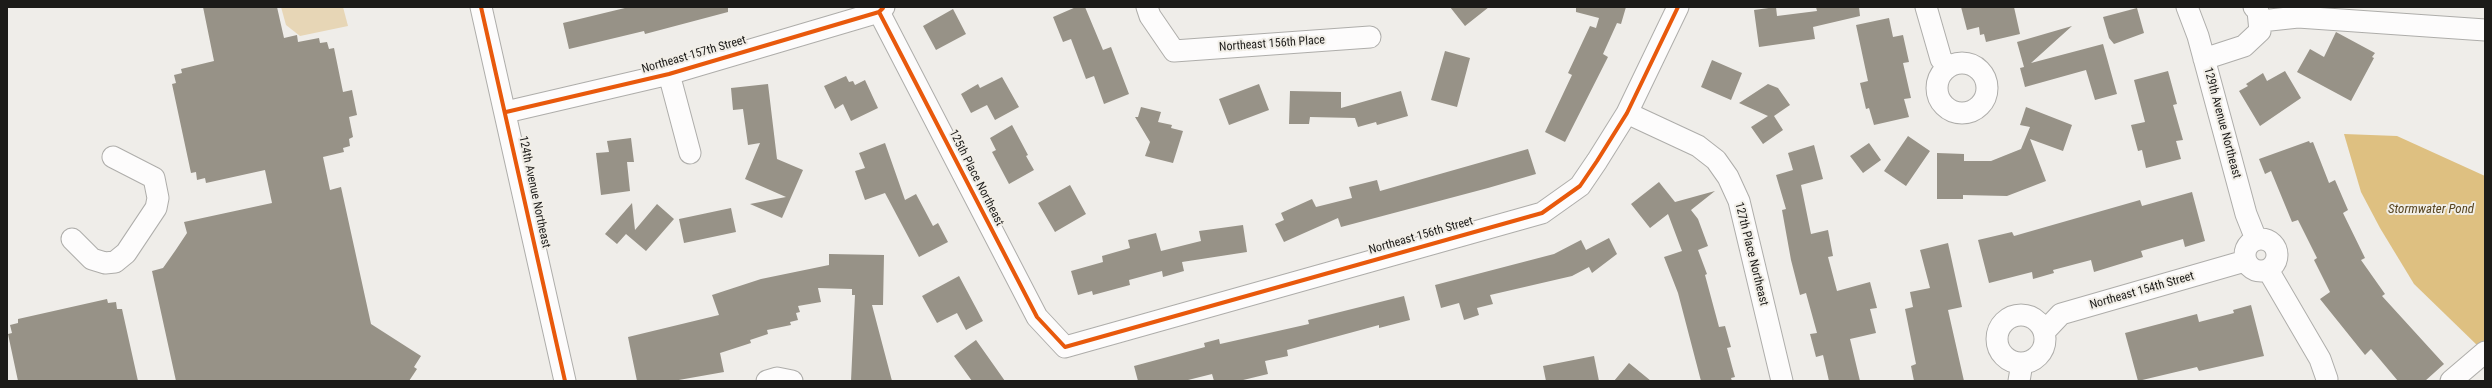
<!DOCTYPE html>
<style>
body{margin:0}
#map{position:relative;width:2492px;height:388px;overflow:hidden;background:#efede9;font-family:"Roboto Condensed",sans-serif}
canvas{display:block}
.frame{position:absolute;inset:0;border:8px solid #1c1b19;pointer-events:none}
</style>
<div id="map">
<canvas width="2492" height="388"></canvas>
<div class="frame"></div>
</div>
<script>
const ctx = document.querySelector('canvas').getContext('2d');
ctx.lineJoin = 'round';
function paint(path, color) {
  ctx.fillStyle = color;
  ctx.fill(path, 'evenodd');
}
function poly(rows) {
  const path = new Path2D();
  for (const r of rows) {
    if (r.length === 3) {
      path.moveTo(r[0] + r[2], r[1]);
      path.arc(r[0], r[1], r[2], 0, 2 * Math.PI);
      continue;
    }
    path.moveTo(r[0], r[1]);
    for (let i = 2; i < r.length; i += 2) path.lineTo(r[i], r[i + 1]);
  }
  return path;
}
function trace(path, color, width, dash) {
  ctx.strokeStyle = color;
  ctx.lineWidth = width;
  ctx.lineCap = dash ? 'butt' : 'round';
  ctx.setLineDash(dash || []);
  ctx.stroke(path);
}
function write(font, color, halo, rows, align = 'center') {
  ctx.font = font + ' "Roboto Condensed",sans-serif';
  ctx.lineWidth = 4;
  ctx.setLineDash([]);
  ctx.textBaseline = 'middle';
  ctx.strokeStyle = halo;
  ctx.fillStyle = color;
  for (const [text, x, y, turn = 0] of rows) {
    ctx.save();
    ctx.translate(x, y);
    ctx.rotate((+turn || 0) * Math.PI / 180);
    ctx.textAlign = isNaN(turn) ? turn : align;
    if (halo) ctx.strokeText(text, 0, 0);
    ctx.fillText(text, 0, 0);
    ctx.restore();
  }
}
paint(poly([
 [281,7,343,7,348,26,300,36,286,25]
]), '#e7d6b6');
paint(poly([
 [2344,134,2397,136,2485,176,2485,342,2479,347,2414,284,2380,228,2361,192]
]), '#dec081');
paint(poly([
 [203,7,277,7,284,38,297,35,298,42,319,38,320,43,327,42,329,49,334,48,343,92,352,90,357,115,349,117,353,137,349,139,350,146,343,148,344,152,323,157,330,190,341,187,371,324,421,356,414,367,417,369,409,381,176,381,152,271,163,268,175,251,187,233,184,222,272,203,265,170,206,183,205,178,197,180,196,172,191,173,172,84,176,83,174,75,182,73,181,69,214,61],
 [629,7,728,7,728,12,645,34,644,31,569,49,563,23],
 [1076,7,1085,7,1103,50,1111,47,1129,94,1104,104,1094,76,1086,79,1071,39,1063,42,1053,17],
 [1450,7,1489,7,1465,26],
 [1576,7,1626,7,1621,24,1617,23,1603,54,1608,57,1565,142,1545,132,1572,75,1568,73,1590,26,1596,28,1599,18,1576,12],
 [1776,7,1777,16,1817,11,1816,7,1859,7,1860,16,1813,27,1815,39,1759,47,1754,10],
 [1961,7,2014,7,2020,34,1986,42,1984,34,1980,35,1979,27,1967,30],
 [2137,8,2144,33,2114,44,2109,38,2103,17],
 [953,9,966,34,936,50,923,26],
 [1889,18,1893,37,1903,35,1909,62,1903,63,1911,98,1904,99,1909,117,1874,125,1869,108,1866,109,1860,83,1868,81,1856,25],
 [2072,26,2031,63,2103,44,2117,94,2095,100,2086,70,2025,87,2020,68,2024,67,2017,42],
 [2336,32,2375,53,2372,57,2374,58,2351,101,2297,72,2310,49,2324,57],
 [1445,51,1470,58,1457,107,1431,100],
 [1712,60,1742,73,1731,100,1701,87],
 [2168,71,2177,104,2173,105,2183,140,2176,141,2181,159,2146,168,2142,150,2138,151,2131,125,2145,122,2134,80],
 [2285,71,2301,98,2260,126,2239,91,2248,86,2246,84,2263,73,2267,81],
 [846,76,849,82,853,81,855,85,865,80,878,108,851,121,843,104,835,109,824,86],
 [1002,77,1019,107,995,120,987,105,971,113,961,94,978,84,980,88],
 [768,84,777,159,803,170,782,218,750,204,786,197,745,179,760,143,748,145,743,109,733,110,731,88],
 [1259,84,1269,110,1229,125,1219,99],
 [1768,84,1778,88,1790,105,1774,116,1783,130,1763,144,1751,127,1768,116,1739,103],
 [1290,91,1341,92,1341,108,1401,91,1408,116,1377,125,1376,122,1358,127,1355,118,1310,117,1309,124,1289,124],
 [1141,107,1161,112,1158,122,1172,125,1171,128,1183,131,1173,163,1145,156,1150,142,1135,117,1138,117],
 [2026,107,2072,125,2063,151,2030,139,2046,181,2007,196,1963,195,1963,199,1937,199,1937,153,1964,154,1964,161,1991,161,2021,149,2030,127,2020,125],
 [1012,125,1028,155,1026,156,1034,170,1009,184,992,152,996,150,990,138],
 [1908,136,1930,151,1906,186,1884,171],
 [631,138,634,162,627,162,630,191,601,195,596,153,609,152,607,141],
 [2309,141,2310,143,2313,142,2329,183,2335,180,2348,210,2343,213,2365,258,2361,260,2385,294,2382,296,2444,364,2425,381,2398,381,2371,349,2365,355,2320,299,2330,292,2314,260,2317,258,2298,220,2292,222,2271,171,2265,174,2259,159],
 [885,143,905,200,916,194,933,226,938,223,948,242,919,257,885,193,865,200,855,171,865,168,859,153],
 [1869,143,1881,160,1863,173,1850,156],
 [1814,145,1823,179,1801,185,1811,234,1828,230,1833,256,1828,257,1837,291,1870,282,1877,308,1870,309,1876,333,1850,339,1860,381,1829,381,1823,355,1816,357,1810,334,1817,333,1806,293,1800,295,1791,260,1782,210,1786,209,1776,175,1793,170,1788,153],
 [1528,149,1536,174,1488,188,1341,227,1338,218,1284,242,1275,224,1284,220,1281,213,1312,199,1316,207,1352,198,1349,187,1377,180,1380,191],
 [1659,182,1675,202,1715,191,1691,210,1698,219,1708,246,1698,250,1707,274,1705,275,1719,327,1725,326,1731,347,1727,348,1735,377,1731,378,1732,381,1701,381,1678,293,1664,257,1682,251,1668,214,1650,228,1631,204],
 [1070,185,1086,214,1055,232,1038,203],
 [2192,192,2205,241,2185,247,2183,239,2141,251,2143,257,2094,272,2091,260,2053,270,2054,273,2033,279,2032,272,1989,283,1978,240,2012,232,2014,236,2140,200,2142,206],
 [632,203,635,230,657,204,674,219,646,251,626,234,617,244,605,234],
 [731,208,736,232,684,243,679,219],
 [1243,225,1247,252,1182,262,1184,271,1163,277,1162,271,1129,280,1130,285,1093,295,1092,291,1078,295,1071,271,1103,262,1102,256,1130,248,1128,240,1156,233,1161,251,1201,241,1199,231],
 [1609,238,1617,254,1592,273,1589,267,1572,276,1490,295,1493,304,1477,308,1479,315,1464,320,1459,303,1441,308,1435,285,1554,254,1581,240,1586,250],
 [1948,243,1962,307,1948,310,1964,381,1914,381,1911,366,1916,364,1905,309,1913,307,1910,292,1930,288,1920,250],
 [829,254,884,255,883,305,872,305,892,381,851,381,855,295,852,295,852,289,818,288,821,302,798,306,800,312,796,313,798,320,790,322,791,325,767,330,768,334,750,340,751,343,720,353,724,372,673,381,637,381,628,337,719,315,712,295,761,279,829,265],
 [959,276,983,321,966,330,957,313,937,323,922,296],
 [1404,296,1410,320,1379,328,1379,325,1287,350,1288,356,1265,361,1268,374,1239,381,1214,381,1212,374,1184,381,1138,381,1134,366,1205,347,1204,343,1219,339,1220,344,1309,324,1308,320],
 [107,299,108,303,116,302,117,309,122,309,138,381,18,381,8,334,12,333,10,325,18,323,18,319],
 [2251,305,2264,356,2199,371,2197,367,2138,381,2125,333,2197,314,2199,322,2234,313,2233,310],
 [976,340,1005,381,972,381,954,356],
 [1594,356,1599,381,1546,381,1543,366],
 [1629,363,1651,381,1614,381]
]), '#979287');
const minor = poly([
 [481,7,565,381],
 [1147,7,1150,16,1174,51,1370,37],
 [1926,7,1941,59,1948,67],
 [2187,7,2198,36,2246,214,2256,239],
 [879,12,1037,317,1065,347,1542,213,1580,186,1597,161,1627,113,1678,7],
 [2261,21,2298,17,2485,30],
 [2204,59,2244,46,2260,31,2258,11,2254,7],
 [1962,88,25],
 [669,74,690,153],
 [506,112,669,74,879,12,884,7],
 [1627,113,1698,146,1716,160,1728,177,1739,201,1782,381],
 [2261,255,16],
 [72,239,92,259,105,263,115,262,126,253,156,208,158,198,154,178,113,157],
 [2268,270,2320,359,2327,379],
 [2021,339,24],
 [2044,332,2061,314,2245,261],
 [767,381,777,378,792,381],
 [2019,381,2022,363],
 [2451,381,2485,352]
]);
trace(minor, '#aeadaa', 23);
trace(minor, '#fdfcfc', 21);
trace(poly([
 [481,7,565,381],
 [879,12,1037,317,1065,347,1542,213,1580,186,1597,161,1627,113,1678,7],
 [506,112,669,74,879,12,883,8]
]), '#e8590c', 4);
write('12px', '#1c1b19', '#f1eee7', [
 ["Northeast 156th Place",1272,44,-4],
 ["Northeast 157th Street",694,55,-16],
 ["129th Avenue Northeast",2222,123,75],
 ["125th Place Northeast",976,178,63],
 ["124th Avenue Northeast",534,192,78],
 ["Northeast 156th Street",1421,236,-16],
 ["127th Place Northeast",1751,254,76],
 ["Northeast 154th Street",2142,291,-16]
]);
write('italic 13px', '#574520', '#f1eee7', [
 ["Stormwater Pond",2431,210]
]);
</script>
